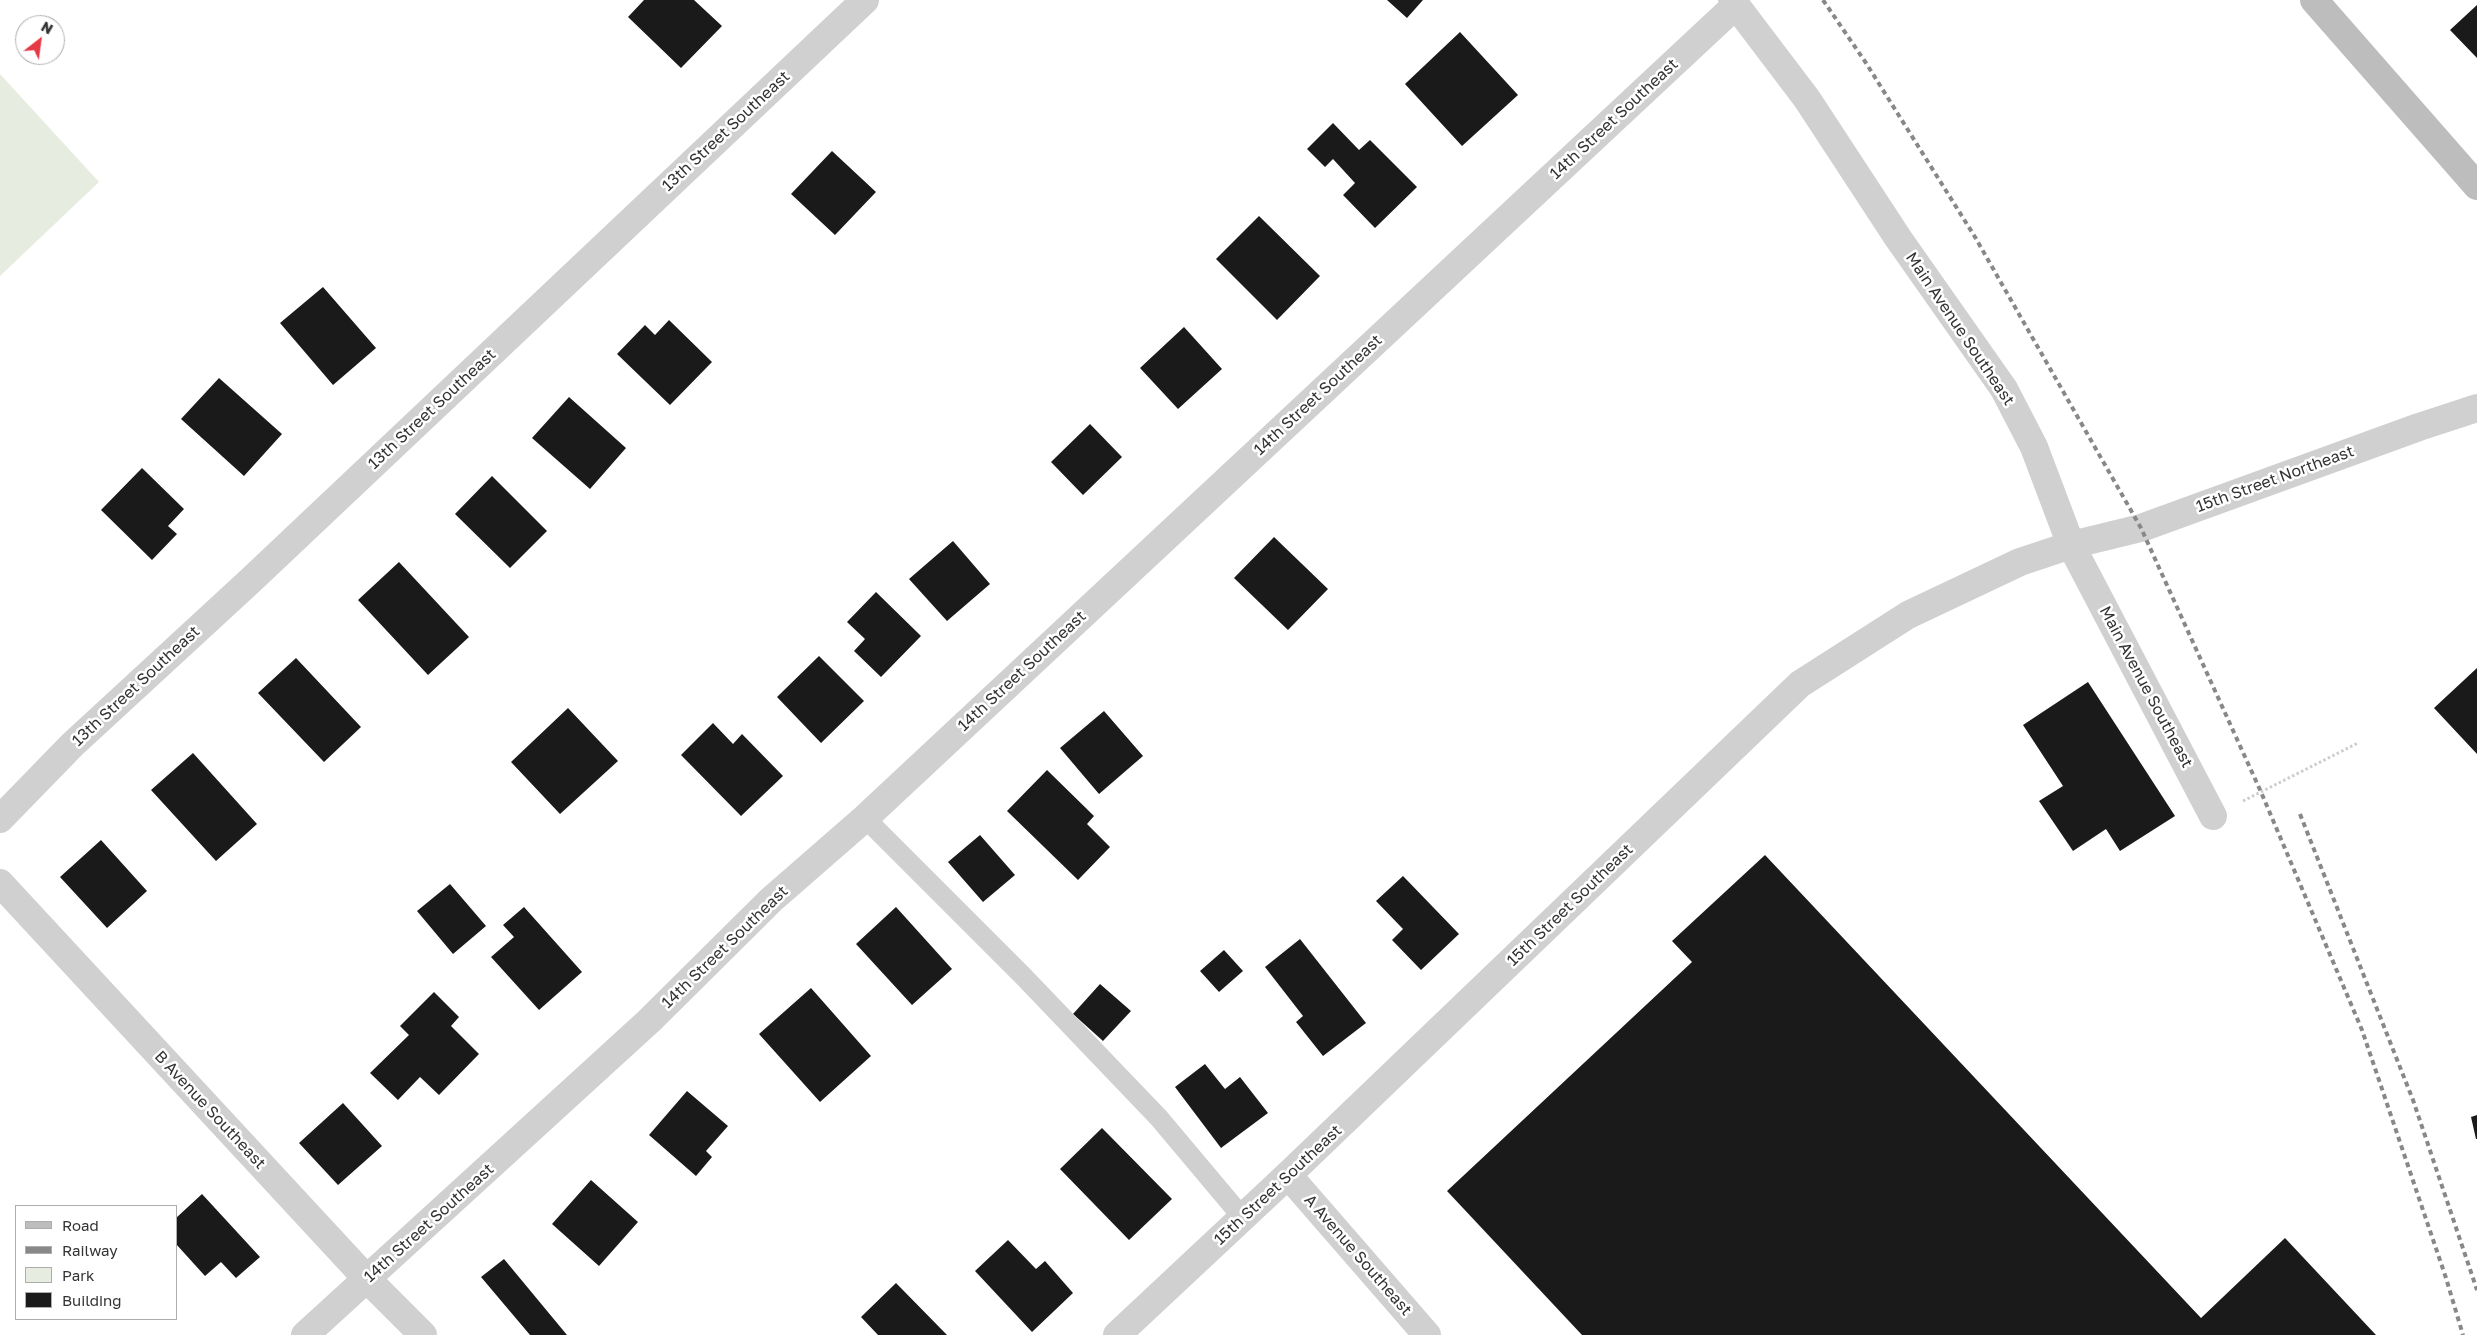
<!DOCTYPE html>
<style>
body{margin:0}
#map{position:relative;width:2477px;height:1335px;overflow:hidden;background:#fff;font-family:"Golos Text",sans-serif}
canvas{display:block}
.legend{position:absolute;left:15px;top:1205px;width:162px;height:115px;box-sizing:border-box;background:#fff;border:1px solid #adadad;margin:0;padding:6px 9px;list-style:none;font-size:15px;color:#333}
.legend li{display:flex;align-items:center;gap:10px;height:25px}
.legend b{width:25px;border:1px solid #adadad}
.north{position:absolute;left:15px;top:15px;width:50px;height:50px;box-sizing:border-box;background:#fff;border:1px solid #adadad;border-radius:50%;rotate:30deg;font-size:14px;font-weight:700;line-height:20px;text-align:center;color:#333}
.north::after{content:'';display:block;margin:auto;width:18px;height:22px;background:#e63946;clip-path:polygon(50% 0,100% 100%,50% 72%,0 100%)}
</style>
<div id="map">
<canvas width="2477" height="1335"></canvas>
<ul class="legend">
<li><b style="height:6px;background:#bdbdbd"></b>Road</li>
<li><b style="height:6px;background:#888"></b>Railway</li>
<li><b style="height:14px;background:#e6ecdf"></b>Park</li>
<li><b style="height:14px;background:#1a1a1a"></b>Building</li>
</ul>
<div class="north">N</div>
</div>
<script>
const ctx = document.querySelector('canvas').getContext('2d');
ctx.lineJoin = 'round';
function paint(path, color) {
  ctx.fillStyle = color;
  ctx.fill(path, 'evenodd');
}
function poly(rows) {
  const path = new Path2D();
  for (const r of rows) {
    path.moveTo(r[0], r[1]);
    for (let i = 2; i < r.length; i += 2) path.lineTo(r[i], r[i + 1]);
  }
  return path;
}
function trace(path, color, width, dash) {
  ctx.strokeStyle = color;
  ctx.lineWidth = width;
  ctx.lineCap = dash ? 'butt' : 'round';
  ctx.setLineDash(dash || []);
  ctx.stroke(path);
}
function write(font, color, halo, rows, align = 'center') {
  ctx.font = font + ' "Golos Text",sans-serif';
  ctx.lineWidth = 5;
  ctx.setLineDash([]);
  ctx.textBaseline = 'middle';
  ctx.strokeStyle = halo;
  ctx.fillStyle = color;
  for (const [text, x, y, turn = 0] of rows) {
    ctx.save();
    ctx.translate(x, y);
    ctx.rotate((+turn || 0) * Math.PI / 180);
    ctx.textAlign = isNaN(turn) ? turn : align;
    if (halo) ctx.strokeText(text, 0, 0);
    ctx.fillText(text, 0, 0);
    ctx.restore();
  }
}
paint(poly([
 [0,74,99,182,0,276]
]), '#e6ecdf');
paint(poly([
 [644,0,694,0,722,26,681,68,628,17],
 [1387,0,1423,0,1407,18],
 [2477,5,2477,58,2450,30],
 [1460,32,1518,95,1462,146,1405,84],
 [1333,123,1359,150,1370,140,1417,187,1375,228,1343,195,1355,183,1333,159,1325,167,1307,149],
 [832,151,876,192,835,235,791,194],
 [1259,216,1320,276,1277,320,1216,259],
 [323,287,376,348,333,385,280,323],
 [669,320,712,362,670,405,617,354,645,325,655,335],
 [1184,327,1222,369,1178,409,1140,368],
 [219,378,282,434,244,476,181,419],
 [569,397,626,448,590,489,532,438],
 [1090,424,1122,457,1083,495,1051,462],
 [142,468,184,509,168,526,177,534,152,560,101,510],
 [492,476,547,531,510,568,455,514],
 [1274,537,1328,589,1288,630,1234,578],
 [953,541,990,584,947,621,909,579],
 [399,562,469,637,428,675,358,600],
 [876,592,921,636,881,677,854,651,865,639,847,622],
 [819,656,864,701,821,743,777,697],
 [296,658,361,727,324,762,258,693],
 [2477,668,2477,754,2434,708],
 [2088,682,2175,816,2120,851,2106,829,2073,851,2039,801,2063,786,2023,725],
 [568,708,618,761,560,814,511,762],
 [1104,711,1143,756,1099,794,1060,748],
 [713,723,733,744,742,734,783,776,741,816,681,755],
 [193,753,257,824,216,861,151,790],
 [1047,770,1094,816,1087,824,1110,847,1078,880,1007,811],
 [980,835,1015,875,983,902,948,862],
 [101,840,147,891,107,928,60,877],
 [1765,855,2201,1318,2285,1238,2376,1335,1582,1335,1447,1191,1692,962,1672,941],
 [1403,876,1459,934,1421,970,1392,940,1403,929,1376,901],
 [450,884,486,926,453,954,417,911],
 [524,907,582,972,539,1010,491,957,514,937,503,925],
 [896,907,952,969,912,1005,856,944],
 [1300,939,1366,1023,1323,1056,1296,1022,1303,1016,1265,967],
 [1224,950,1243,971,1219,992,1200,971],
 [1100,984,1131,1011,1103,1041,1073,1014],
 [811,988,871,1056,820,1102,759,1034],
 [434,992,459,1017,451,1026,479,1054,439,1095,420,1077,398,1100,370,1073,409,1035,400,1026],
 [1205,1064,1225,1089,1240,1077,1268,1113,1221,1148,1175,1087],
 [687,1091,728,1126,706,1151,712,1157,696,1176,649,1135],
 [343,1103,382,1146,338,1185,299,1143],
 [2477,1115,2477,1139,2476,1139,2471,1117],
 [1102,1128,1172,1199,1129,1240,1060,1169],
 [591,1180,638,1222,599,1266,552,1224],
 [202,1194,260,1257,236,1278,221,1262,205,1276,176,1244,176,1218],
 [1008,1240,1036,1269,1045,1261,1073,1293,1032,1332,975,1271],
 [504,1259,567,1335,530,1335,481,1277],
 [896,1283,947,1335,878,1335,861,1317]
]), '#1a1a1a');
trace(poly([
 [2243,801,2358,743]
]), '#cdcdcd', 3, [2.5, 2.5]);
trace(poly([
 [865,818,1024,977,1159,1118,1243,1218]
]), '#d0d0d0', 20);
trace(poly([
 [1732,0,1807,99,1898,238,2004,389,2034,447,2071,545,2213,816],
 [0,819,72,745,250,581,865,0],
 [0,883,366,1278,423,1335],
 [1288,1175,1427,1335],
 [305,1335,649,1021,771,900,865,818,1736,5]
]), '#d0d0d0', 28);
trace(poly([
 [1117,1335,1288,1175,1800,684,1908,615,2020,562,2071,545,2141,528,2419,427,2477,408]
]), '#d0d0d0', 28);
trace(poly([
 [2314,0,2477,186]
]), '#bdbdbd', 28);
trace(poly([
 [1823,0,1866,63,1975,237,2141,528,2261,792,2362,1030,2446,1278,2463,1335],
 [2300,814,2413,1100,2477,1290]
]), '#888', 4, [5, 4]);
write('16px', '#333', '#fff', [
 ["14th Street Southeast",1614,119,-43],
 ["13th Street Southeast",726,131,-43],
 ["Main Avenue Southeast",1960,329,56],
 ["14th Street Southeast",1318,395,-43],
 ["13th Street Southeast",432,409,-43],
 ["15th Street Northeast",2275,479,-20],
 ["14th Street Southeast",1022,671,-43],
 ["13th Street Southeast",136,686,-43],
 ["Main Avenue Southeast",2146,687,62],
 ["15th Street Southeast",1570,905,-44],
 ["14th Street Southeast",725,947,-44],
 ["B Avenue Southeast",210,1110,47],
 ["15th Street Southeast",1278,1185,-43],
 ["14th Street Southeast",429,1223,-42],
 ["A Avenue Southeast",1358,1255,49]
]);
</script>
